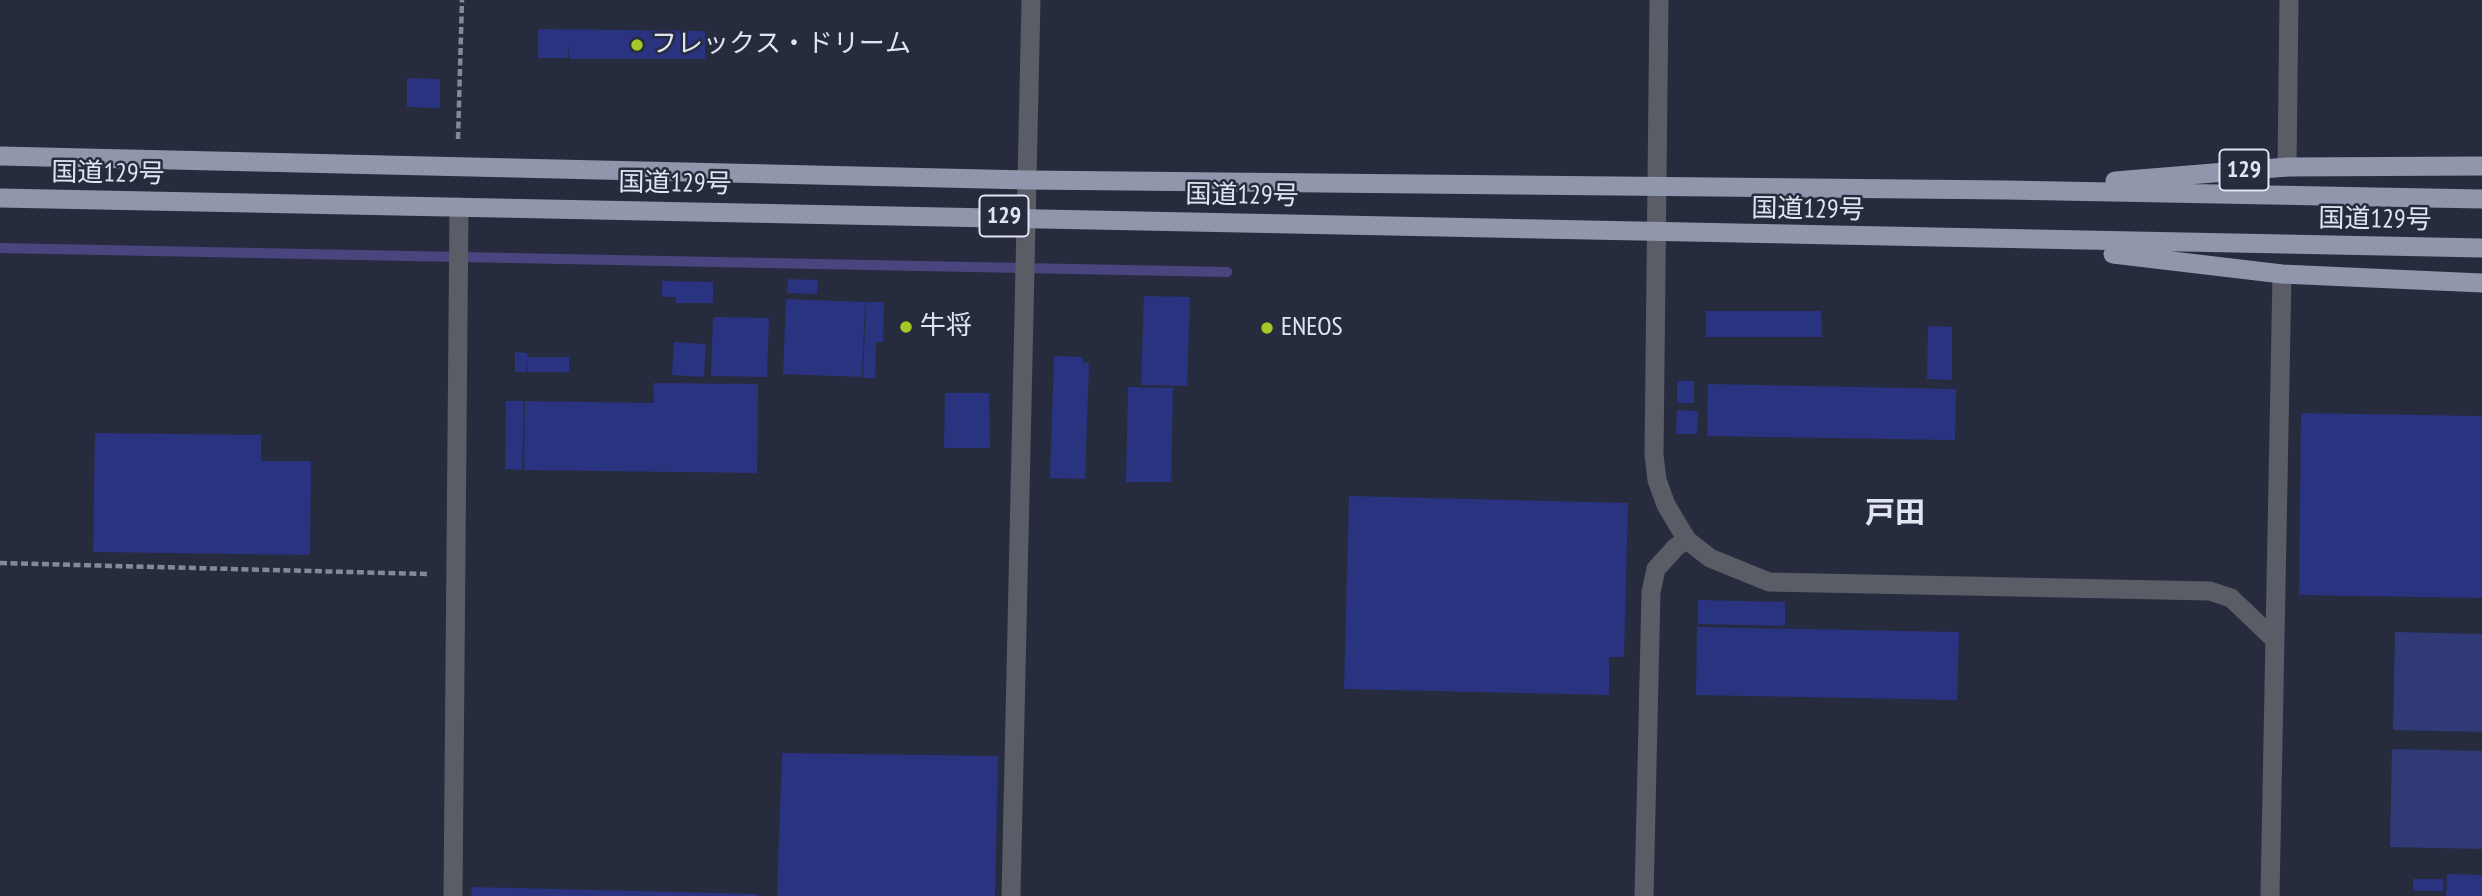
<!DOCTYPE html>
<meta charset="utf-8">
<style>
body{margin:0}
canvas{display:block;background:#262b3d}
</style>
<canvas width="2482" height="896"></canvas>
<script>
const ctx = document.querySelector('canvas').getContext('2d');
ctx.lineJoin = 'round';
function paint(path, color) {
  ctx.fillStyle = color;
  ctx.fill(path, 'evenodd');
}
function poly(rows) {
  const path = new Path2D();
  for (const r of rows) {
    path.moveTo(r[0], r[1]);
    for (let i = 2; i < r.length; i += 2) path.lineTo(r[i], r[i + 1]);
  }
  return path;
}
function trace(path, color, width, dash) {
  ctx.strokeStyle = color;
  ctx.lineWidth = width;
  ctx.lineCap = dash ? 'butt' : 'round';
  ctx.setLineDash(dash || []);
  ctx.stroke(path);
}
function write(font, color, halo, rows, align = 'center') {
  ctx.font = font + ' "PT Sans Narrow","Noto Sans JP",sans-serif';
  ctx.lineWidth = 5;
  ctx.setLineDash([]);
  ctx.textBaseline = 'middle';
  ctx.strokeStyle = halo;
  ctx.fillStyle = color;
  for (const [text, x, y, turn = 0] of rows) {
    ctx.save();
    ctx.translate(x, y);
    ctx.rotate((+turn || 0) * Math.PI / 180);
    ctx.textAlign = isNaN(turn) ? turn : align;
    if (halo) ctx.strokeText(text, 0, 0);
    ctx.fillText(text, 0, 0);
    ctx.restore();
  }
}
paint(poly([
 [2395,632,2482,634,2482,732,2393,730],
 [2392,749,2482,751,2482,849,2390,847]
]), '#2f3a76');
trace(poly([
 [0,248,1227,272]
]), '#4a457e', 10);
paint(poly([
 [538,29,705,31,705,59,569,59,569,43,568,58,538,58],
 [407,78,440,79,440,108,407,107],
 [788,279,818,280,817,294,787,293],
 [662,281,713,282,713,303,676,303,676,297,662,297],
 [1144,296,1190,297,1187,386,1141,385],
 [786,299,865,302,862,377,783,374],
 [866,302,884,302,883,342,876,342,875,378,863,378],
 [1706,311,1821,311,1822,337,1706,337],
 [713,317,769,318,767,377,711,376],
 [1928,326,1952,327,1952,380,1927,379],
 [674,342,706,344,704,377,672,375],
 [515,352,527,353,527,357,569,357,569,372,528,372,527,360,527,372,515,372],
 [1054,356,1083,357,1083,363,1089,363,1085,479,1050,478],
 [1677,381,1694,381,1694,403,1677,403],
 [653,383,758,384,757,473,524,470,525,401,654,403],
 [1708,384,1956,389,1955,440,1707,436],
 [1128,387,1173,388,1171,482,1126,482],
 [945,393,989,393,990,448,944,448],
 [506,401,524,401,522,470,505,469],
 [1677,410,1698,411,1697,434,1676,434],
 [2301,413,2482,416,2482,598,2299,595],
 [95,433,261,435,261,461,311,461,310,555,93,552],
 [1349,496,1628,503,1624,657,1609,657,1609,695,1344,689],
 [1698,600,1785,602,1785,626,1698,624],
 [1697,627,1959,632,1957,700,1696,695],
 [782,753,998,756,995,896,777,896],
 [2447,874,2482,875,2482,896,2446,896],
 [2413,879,2443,879,2443,891,2413,891],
 [472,887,757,894,757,896,471,896]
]), '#29337f');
trace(poly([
 [458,139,462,0],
 [0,563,427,574]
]), '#848998', 4.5, [7, 3.5]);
trace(poly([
 [1659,0,1654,455,1657,480,1666,505,1687,540,1710,558,1769,582,2210,591,2231,598,2275,640],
 [2287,167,2289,0],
 [453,896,459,207],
 [1011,896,1031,0],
 [1644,896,1651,592,1656,569,1676,547,1687,540],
 [2270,896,2282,274]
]), '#5a5d66', 19);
trace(poly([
 [0,156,1028,180,2006,190,2482,199],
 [2115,181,2287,167,2482,166],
 [0,198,2482,248],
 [2113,254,2282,274,2482,283]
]), '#9096ac', 19);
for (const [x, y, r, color] of [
 [637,45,7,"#a4c825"],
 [906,327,7,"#a4c825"],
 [1267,328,7,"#a4c825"]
]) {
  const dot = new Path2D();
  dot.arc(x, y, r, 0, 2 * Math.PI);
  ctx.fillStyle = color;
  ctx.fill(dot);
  trace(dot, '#262b3d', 2.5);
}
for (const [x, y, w] of [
 [2244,170,49],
 [1004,216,49]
]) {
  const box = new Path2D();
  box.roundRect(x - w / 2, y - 20.5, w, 41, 5);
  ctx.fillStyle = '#262b3d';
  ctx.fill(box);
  trace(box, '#e1e5f1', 2);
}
write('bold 24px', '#e1e5f1', null, [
 ["129",2244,170],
 ["129",1004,216]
]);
write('26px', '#e1e5f1', '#262b3d', [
 ["フレックス・ドリーム",651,45],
 ["牛将",920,327],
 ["ENEOS",1281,328]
], 'left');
write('26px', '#e1e5f1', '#262b3d', [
 ["国道129号",108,174,1],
 ["国道129号",675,184,1],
 ["国道129号",1242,196,1],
 ["国道129号",1808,210,1],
 ["国道129号",2375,220,1]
]);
write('bold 30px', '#e1e5f1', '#262b3d', [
 ["戸田",1895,514]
]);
</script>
